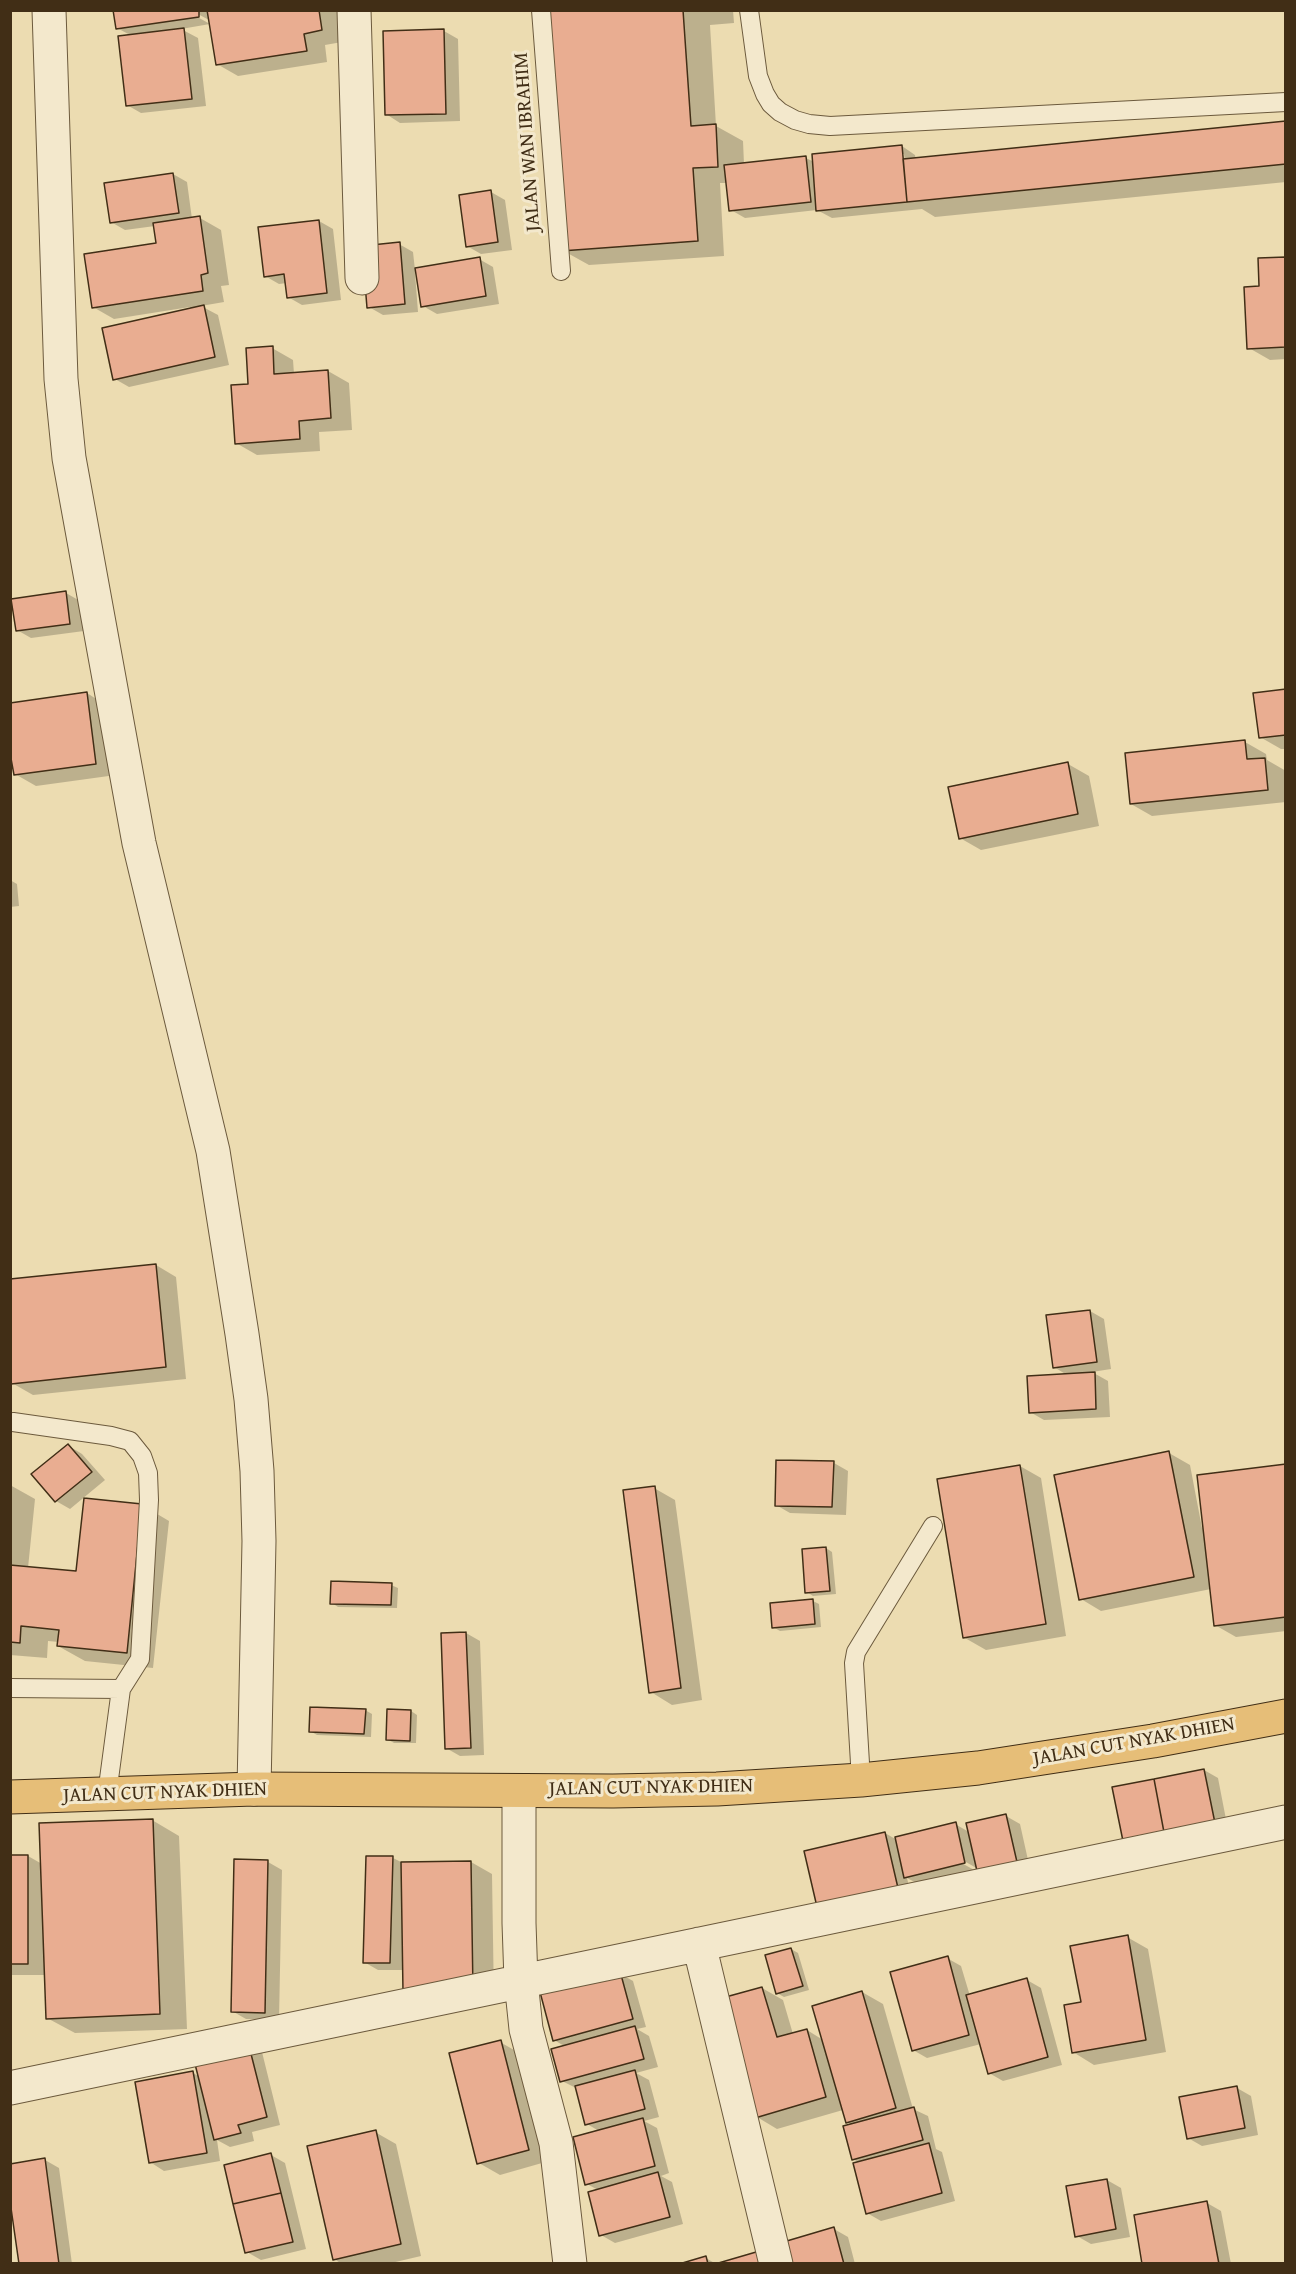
<!DOCTYPE html>
<style>
body{margin:0}
#map{position:relative;width:1296px;height:2274px;overflow:hidden;background:#ecdcb1;font-family:"Gentium Book Plus",serif}
canvas{display:block}
.frame{position:absolute;inset:0;border:12px solid #412e16;pointer-events:none}
</style>
<div id="map">
<canvas width="1296" height="2274"></canvas>
<div class="frame"></div>
</div>
<script>
const ctx = document.querySelector('canvas').getContext('2d');
ctx.lineJoin = 'round';
function paint(path, color) {
  ctx.fillStyle = color;
  ctx.fill(path, 'evenodd');
}
function poly(rows) {
  const path = new Path2D();
  for (const r of rows) {
    path.moveTo(r[0], r[1]);
    for (let i = 2; i < r.length; i += 2) path.lineTo(r[i], r[i + 1]);
  }
  return path;
}
function trace(path, color, width, dash) {
  ctx.strokeStyle = color;
  ctx.lineWidth = width;
  ctx.lineCap = dash ? 'butt' : 'round';
  ctx.setLineDash(dash || []);
  ctx.stroke(path);
}
function write(font, color, halo, rows, align = 'center') {
  ctx.font = font + ' "Gentium Book Plus",serif';
  ctx.lineWidth = 6;
  ctx.setLineDash([]);
  ctx.textBaseline = 'middle';
  ctx.strokeStyle = halo;
  ctx.fillStyle = color;
  for (const [text, x, y, turn = 0] of rows) {
    ctx.save();
    ctx.translate(x, y);
    ctx.rotate((+turn || 0) * Math.PI / 180);
    ctx.textAlign = isNaN(turn) ? turn : align;
    if (halo) ctx.strokeText(text, 0, 0);
    ctx.fillText(text, 0, 0);
    ctx.restore();
  }
}
paint(poly([
 [115,10,337,10,342,42,325,45,327,62,238,76,217,64,211,21,194,12,192,14,210,24,181,29,198,38,206,106,141,113,127,105,132,36,117,28],
 [548,10,733,10,734,23,710,25,716,126,743,141,744,164,806,158,814,162,902,146,915,155,916,160,1286,123,1286,182,935,217,922,209,832,218,817,210,745,218,731,210,728,183,720,183,724,256,589,265,562,250],
 [901,154,904,154,905,161,902,161],
 [444,31,458,39,460,121,400,123,386,114],
 [173,174,187,182,192,219,200,218,221,230,229,285,221,286,224,302,201,306,218,315,229,365,129,387,115,379,190,310,190,307,114,319,93,307,158,244,155,226,125,230,111,222],
 [491,192,505,200,512,250,481,254,467,246],
 [319,221,333,229,341,300,302,305,288,297,287,283,279,284,265,276],
 [399,244,413,252,415,270,479,259,493,267,499,304,437,314,423,306,418,273,415,273,418,312,383,315,369,307],
 [1286,258,1286,359,1270,360,1249,348,1261,288],
 [272,348,293,360,294,374,328,371,349,383,352,430,319,432,320,451,257,455,236,443,250,385],
 [66,593,80,601,84,631,31,638,17,630],
 [1286,690,1286,749,1281,749,1260,737],
 [87,693,107,706,116,775,36,786,15,774],
 [1245,742,1266,754,1267,760,1286,771,1286,802,1152,816,1131,804],
 [1068,764,1089,776,1099,826,981,850,960,838],
 [10,880,17,884,19,906,10,907],
 [156,1265,176,1277,186,1379,33,1395,12,1383,10,1281],
 [1090,1311,1104,1319,1111,1369,1092,1372,1108,1381,1110,1417,1044,1420,1030,1412,1067,1375,1054,1367],
 [69,1446,82,1454,105,1480,70,1509,56,1501],
 [1169,1453,1190,1465,1202,1528,1286,1466,1286,1631,1236,1637,1215,1625,1211,1589,1101,1611,1081,1599],
 [834,1463,848,1471,846,1515,790,1513,776,1505],
 [1020,1466,1041,1478,1066,1636,986,1650,965,1638],
 [10,1485,35,1499,28,1568,78,1573,142,1505,169,1521,153,1668,85,1661,58,1646,59,1642,48,1641,47,1658,10,1655],
 [654,1488,675,1500,702,1700,672,1705,651,1692],
 [826,1548,832,1552,836,1594,813,1596,807,1592],
 [391,1585,398,1588,397,1608,338,1607,332,1603],
 [813,1601,819,1604,821,1627,780,1631,773,1627],
 [466,1633,480,1641,484,1755,460,1756,446,1748],
 [365,1710,372,1714,371,1737,317,1735,310,1731],
 [411,1711,417,1715,416,1743,394,1743,387,1739],
 [1204,1770,1218,1778,1230,1840,1140,1858],
 [1006,1816,1020,1824,1030,1869,978,1869,959,1858,958,1861,976,1871,920,1885,907,1878,911,1895,832,1914,885,1833,897,1840,955,1824,969,1832],
 [152,1820,179,1836,187,2029,75,2033,47,2018,46,1975,10,1975,10,1856,28,1856,42,1864],
 [393,1858,403,1863,471,1862,492,1874,494,2002,404,1970,378,1970,364,1962],
 [268,1862,282,1870,279,2020,246,2019,232,2011],
 [1127,1937,1148,1949,1166,2052,1094,2065,1073,2052,1082,2003],
 [791,1949,798,1953,809,1990,784,1997,777,1993],
 [947,1958,961,1966,970,1996,1027,1980,1041,1988,1062,2065,1003,2081,989,2073,981,2044,927,2058,913,2050],
 [619,1973,633,1981,646,2027,637,2029,649,2036,658,2067,636,2073,649,2080,659,2117,644,2121,657,2128,669,2173,661,2176,672,2182,683,2224,615,2243,601,2235,598,2190,587,2184,599,2131,587,2124,578,2089,562,2081,566,2047,554,2040],
 [762,1988,783,2000,793,2034,807,2030,823,2040,862,1992,883,2004,913,2109,928,2116,936,2149,942,2152,955,2201,881,2221,867,2213,860,2163,853,2159,852,2125,847,2122,843,2110,777,2129,757,2117],
 [500,2042,521,2054,549,2161,500,2175,479,2163],
 [262,2052,280,2125,252,2132,254,2141,230,2147,217,2140,220,2161,164,2171,150,2162,193,2073,200,2077,195,2057],
 [1237,2088,1251,2096,1258,2135,1202,2146,1188,2138],
 [375,2132,396,2144,421,2256,387,2264,342,2264,334,2259],
 [271,2155,285,2163,306,2249,261,2260,247,2252],
 [45,2160,59,2168,72,2264,20,2264],
 [1107,2180,1121,2188,1130,2237,1091,2244,1077,2236],
 [1207,2203,1221,2211,1231,2264,1144,2264],
 [834,2229,848,2237,855,2264,787,2264],
 [706,2258,716,2264,685,2264]
]), '#0003');
const building = poly([
 [113,10,199,10,199,17,116,29,113,10],
 [207,10,319,10,322,30,304,34,307,51,216,65,207,10],
 [546,10,683,10,691,126,716,124,718,167,693,168,698,241,561,251,546,10],
 [184,28,192,99,126,106,118,36,184,28],
 [444,29,446,114,385,115,383,31,444,29],
 [1286,121,1286,164,907,202,903,159,1286,121],
 [902,145,907,202,816,211,812,154,902,145],
 [806,156,811,202,729,211,724,165,806,156],
 [173,173,179,213,110,223,104,183,173,173],
 [491,190,498,242,466,247,459,195,491,190],
 [200,216,208,273,201,275,203,291,92,308,84,254,156,243,153,223,200,216],
 [319,220,327,293,287,298,284,274,264,277,258,227,319,220],
 [400,242,405,304,367,308,362,246,400,242],
 [480,257,486,296,421,307,415,268,480,257],
 [1286,257,1286,347,1247,349,1244,287,1259,286,1258,258,1286,257],
 [204,305,215,357,113,380,102,328,204,305],
 [273,346,274,374,328,370,331,418,299,421,300,439,235,444,231,385,248,384,246,348,273,346],
 [66,591,70,624,16,631,11,599,66,591],
 [1286,689,1286,735,1259,738,1253,693,1286,689],
 [87,692,96,764,14,775,10,753,10,703,87,692],
 [1245,740,1247,759,1265,758,1268,790,1130,804,1125,753,1245,740],
 [1068,762,1078,814,959,839,948,787,1068,762],
 [156,1264,166,1367,11,1384,10,1279,156,1264],
 [1090,1310,1097,1362,1053,1368,1046,1315,1090,1310],
 [1095,1372,1096,1409,1029,1413,1027,1376,1095,1372],
 [68,1444,92,1472,55,1502,31,1474,68,1444],
 [1169,1451,1194,1577,1079,1600,1054,1475,1169,1451],
 [776,1460,834,1461,832,1507,775,1506,776,1460],
 [1286,1464,1286,1617,1214,1626,1197,1475,1286,1464],
 [1020,1465,1046,1624,963,1638,937,1479,1020,1465],
 [655,1486,681,1688,649,1693,623,1490,655,1486],
 [84,1498,142,1504,127,1653,57,1646,59,1630,21,1626,20,1643,10,1642,10,1565,76,1571,84,1498],
 [826,1547,830,1591,805,1593,802,1549,826,1547],
 [331,1581,392,1583,391,1605,330,1604,331,1581],
 [813,1599,815,1624,772,1628,770,1603,813,1599],
 [466,1632,471,1748,445,1749,441,1633,466,1632],
 [310,1707,366,1709,364,1734,309,1732,310,1707],
 [387,1709,411,1710,410,1741,386,1740,387,1709],
 [1204,1769,1217,1833,1166,1843,1154,1779,1204,1769],
 [1154,1779,1166,1843,1125,1851,1112,1787,1154,1779],
 [1006,1814,1017,1862,977,1871,966,1823,1006,1814],
 [153,1819,160,2014,46,2019,39,1823,153,1819],
 [956,1822,965,1863,904,1878,895,1837,956,1822],
 [885,1832,898,1888,817,1907,804,1851,885,1832],
 [10,1855,28,1855,28,1964,10,1964,10,1855],
 [366,1856,393,1856,390,1963,363,1963,366,1856],
 [234,1859,268,1860,265,2013,231,2012,234,1859],
 [471,1861,473,1991,403,1992,401,1862,471,1861],
 [1128,1935,1146,2040,1072,2053,1064,2005,1081,2002,1070,1946,1128,1935],
 [791,1948,803,1986,776,1994,765,1955,791,1948],
 [948,1956,969,2035,912,2051,890,1972,948,1956],
 [620,1971,633,2019,553,2041,540,1992,620,1971],
 [1027,1978,1048,2057,988,2074,966,1995,1027,1978],
 [762,1987,777,2037,807,2029,826,2097,755,2118,722,1998,762,1987],
 [862,1991,896,2108,846,2123,812,2006,862,1991],
 [635,2026,644,2059,560,2082,551,2049,635,2026],
 [501,2040,529,2150,477,2164,449,2053,501,2040],
 [248,2042,267,2117,238,2125,241,2133,214,2140,193,2056,248,2042],
 [635,2070,645,2109,585,2125,575,2086,635,2070],
 [193,2071,207,2153,149,2163,135,2082,193,2071],
 [1237,2086,1245,2128,1187,2139,1179,2097,1237,2086],
 [914,2107,923,2140,852,2160,843,2126,914,2107],
 [643,2118,655,2166,585,2185,573,2137,643,2118],
 [376,2130,401,2244,333,2260,307,2146,376,2130],
 [929,2143,942,2193,866,2214,853,2163,929,2143],
 [271,2153,281,2193,233,2204,224,2165,271,2153],
 [45,2158,59,2264,19,2264,10,2201,10,2164,45,2158],
 [658,2172,670,2217,599,2236,588,2192,658,2172],
 [1107,2179,1116,2229,1075,2237,1066,2186,1107,2179],
 [281,2193,293,2242,245,2253,233,2204,281,2193],
 [1207,2201,1219,2264,1142,2264,1134,2215,1207,2201],
 [834,2227,844,2264,786,2264,780,2243,834,2227],
 [763,2250,767,2264,715,2264,763,2250],
 [706,2256,708,2264,679,2264,706,2256]
]);
paint(building, '#e9ad91');
trace(building, '#412e16', 1.5);
const lane = poly([
 [541,10,561,271],
 [749,10,758,76,765,94,771,104,780,112,795,120,809,124,830,126,1286,102],
 [13,1422,111,1436,130,1441,142,1456,148,1473,149,1500,140,1659,121,1689,107,1794],
 [10,1688,121,1689],
 [861,1780,854,1663,856,1652,933,1526]
]);
const street = poly([
 [49,10,61,379,69,458,139,843,213,1151,242,1334,251,1399,257,1471,259,1541,254,1789],
 [354,10,362,278],
 [519,1791,519,1923,521,1981,526,2029,556,2143,570,2264],
 [699,1944,776,2264],
 [10,2088,1286,1822]
]);
const primary = poly([
 [10,1797,254,1789,613,1791,717,1789,861,1780,978,1768,1153,1741,1286,1716]
]);
trace(lane, '#6c5a3d', 20);
trace(street, '#6c5a3d', 35);
trace(primary, '#412e16', 35);
trace(lane, '#f3e8cc', 18);
trace(street, '#f3e8cc', 33);
trace(primary, '#e6be78', 33);
write('20px', '#412e16', '#f3e8cc', [
 ["JALAN WAN IBRAHIM",528,142,-94],
 ["JALAN CUT NYAK DHIEN",1134,1742,-10],
 ["JALAN CUT NYAK DHIEN",651,1788,-1],
 ["JALAN CUT NYAK DHIEN",165,1793,-2]
]);
</script>
